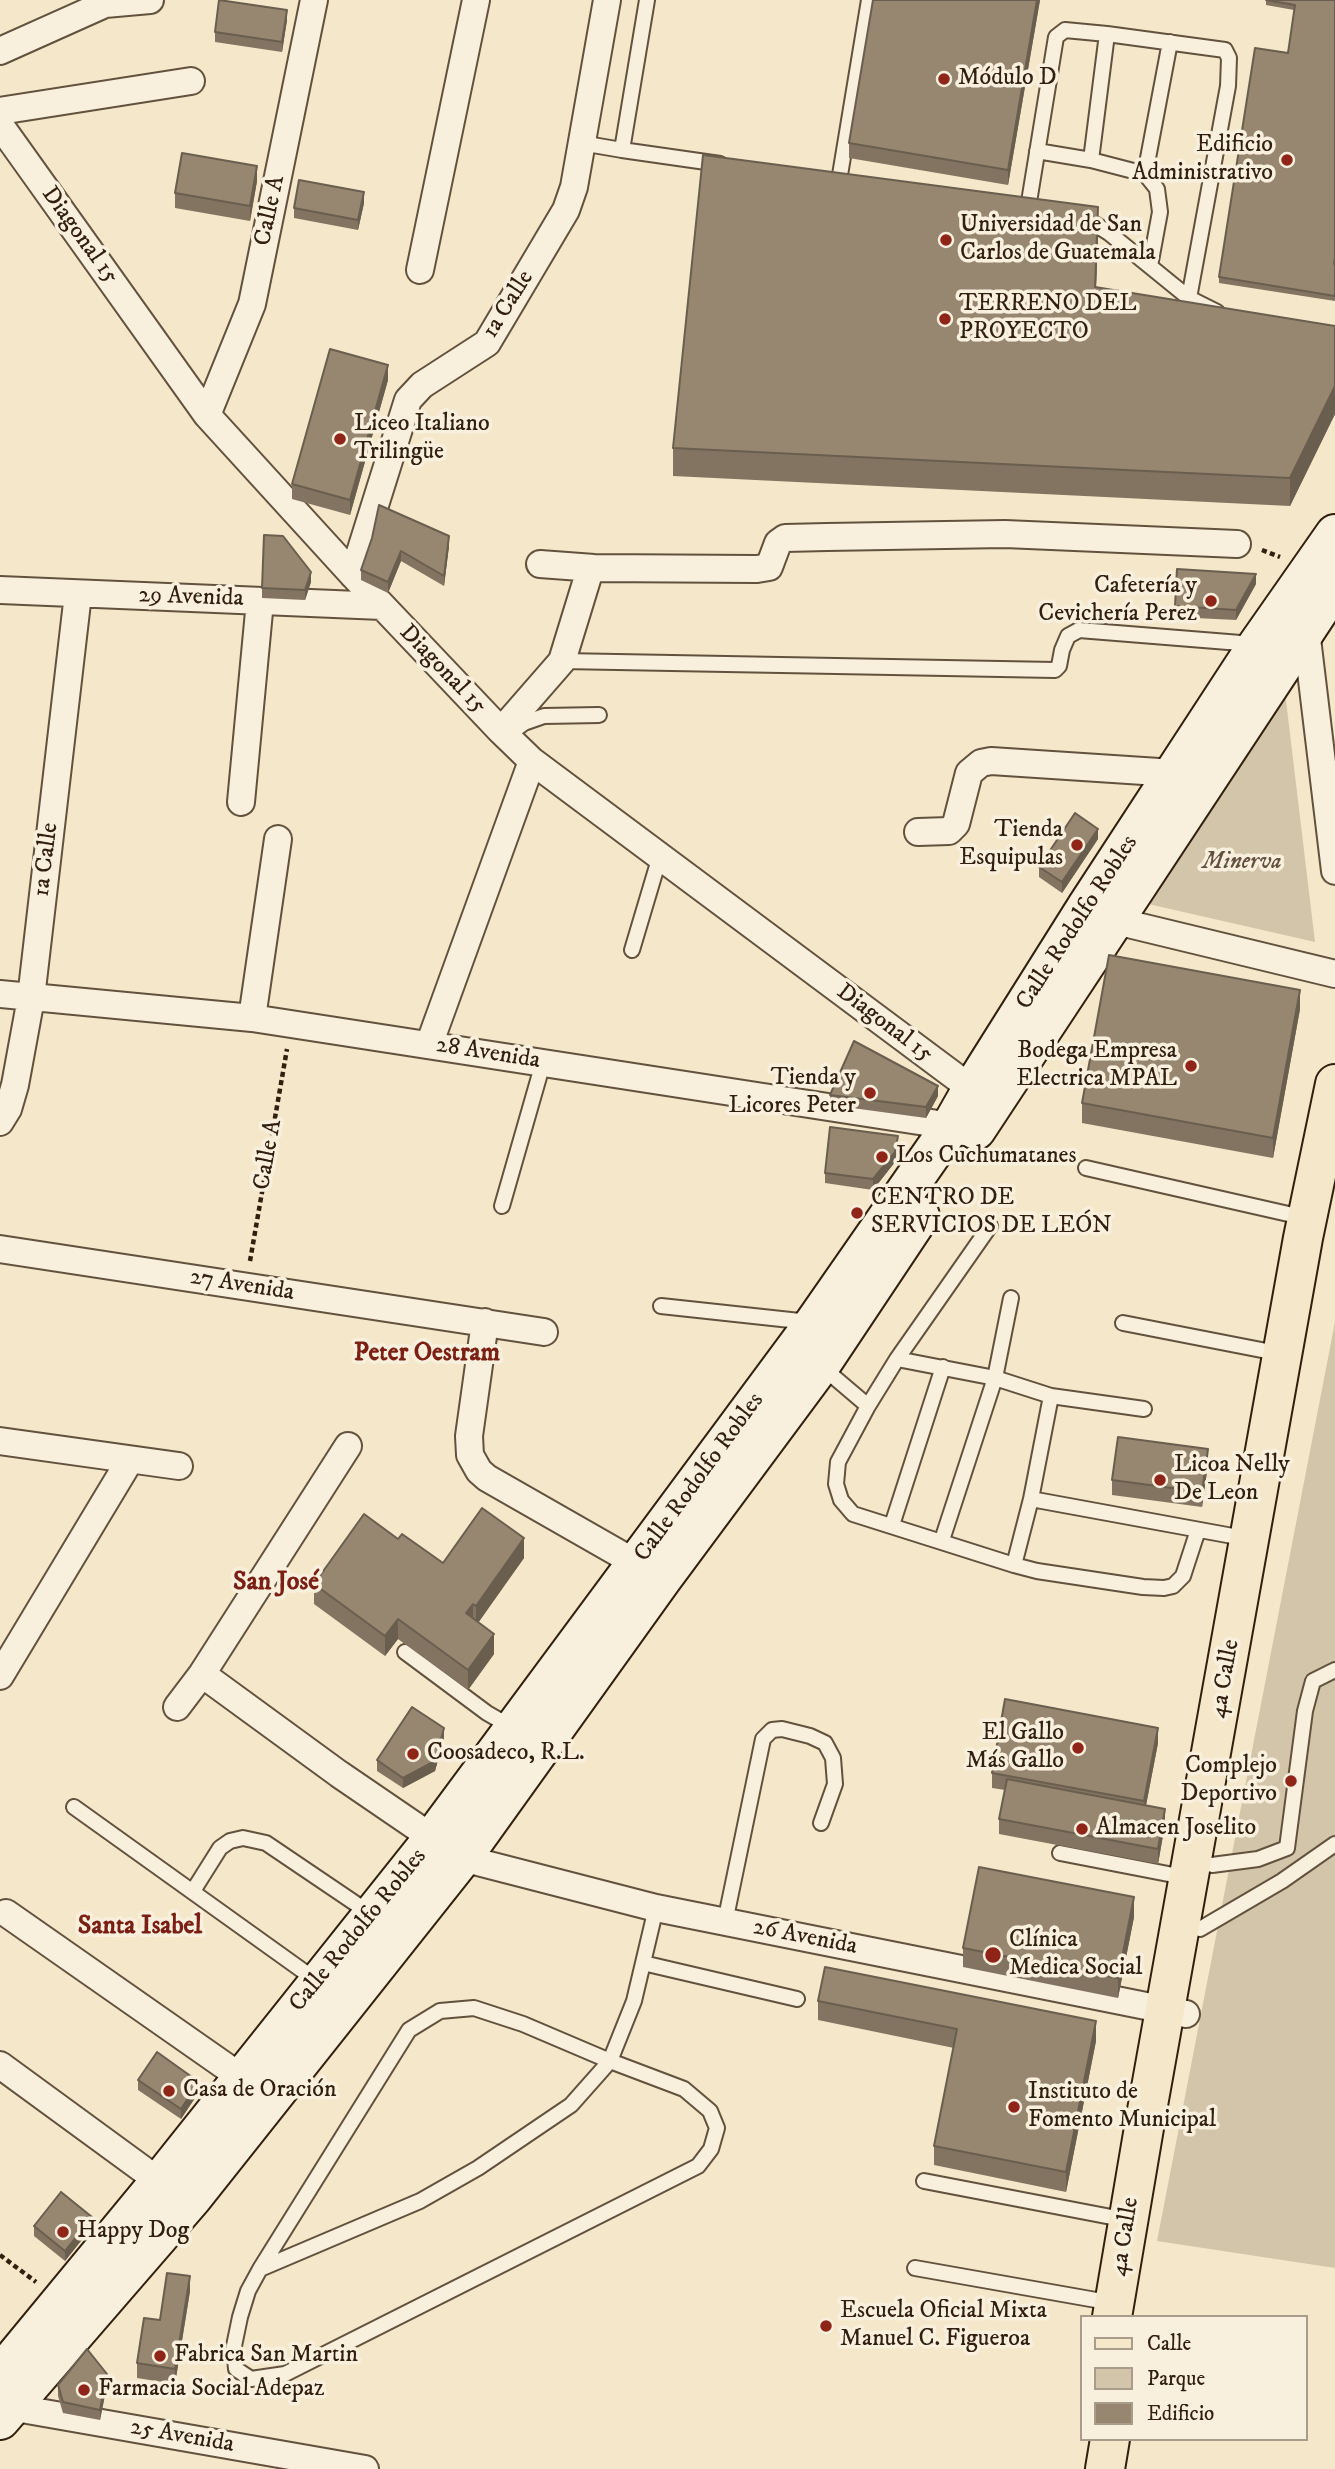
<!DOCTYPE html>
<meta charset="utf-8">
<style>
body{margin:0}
#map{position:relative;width:1335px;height:2469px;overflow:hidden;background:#f4e7ca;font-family:"IM FELL DW Pica",serif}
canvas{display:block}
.legend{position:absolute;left:1080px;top:2315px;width:228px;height:126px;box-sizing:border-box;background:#f8efdd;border:2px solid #a99c8a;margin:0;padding:9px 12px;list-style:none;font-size:21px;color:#32200e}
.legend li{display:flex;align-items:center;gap:14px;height:35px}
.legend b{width:35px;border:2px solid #a99c8a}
</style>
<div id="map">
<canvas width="1335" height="2469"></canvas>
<ul class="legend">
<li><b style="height:9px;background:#f4e7ca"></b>Calle</li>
<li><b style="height:19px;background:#d3c5aa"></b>Parque</li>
<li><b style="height:19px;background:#978770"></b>Edificio</li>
</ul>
</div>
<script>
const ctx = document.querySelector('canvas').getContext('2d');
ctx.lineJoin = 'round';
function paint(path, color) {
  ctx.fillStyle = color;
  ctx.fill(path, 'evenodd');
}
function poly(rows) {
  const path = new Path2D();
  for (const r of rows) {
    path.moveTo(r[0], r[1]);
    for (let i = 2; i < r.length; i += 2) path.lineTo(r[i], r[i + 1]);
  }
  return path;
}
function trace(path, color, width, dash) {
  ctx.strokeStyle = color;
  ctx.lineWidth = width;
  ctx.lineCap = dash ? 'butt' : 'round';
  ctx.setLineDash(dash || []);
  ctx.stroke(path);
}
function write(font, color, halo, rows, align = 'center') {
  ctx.font = font + ' "IM FELL DW Pica",serif';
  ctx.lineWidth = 7;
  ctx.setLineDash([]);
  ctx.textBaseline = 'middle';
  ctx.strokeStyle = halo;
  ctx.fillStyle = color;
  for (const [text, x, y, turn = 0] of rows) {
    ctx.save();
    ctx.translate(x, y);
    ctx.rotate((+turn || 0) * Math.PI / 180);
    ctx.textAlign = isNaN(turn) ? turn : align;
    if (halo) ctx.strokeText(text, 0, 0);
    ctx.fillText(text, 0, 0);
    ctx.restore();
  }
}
paint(poly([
 [1284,684,1315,942,1144,903],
 [1335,1322,1335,2268,1157,2241]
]), '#d3c5aa');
const lane = poly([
 [647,0,622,150,720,164],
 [581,143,622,150],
 [1037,151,1091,160],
 [1145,174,1170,42],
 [839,181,869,0],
 [1028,208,1056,37,1065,30,1107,34],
 [1082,219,1093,223,1109,233,1189,298,1217,312],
 [1150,266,1160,212,1157,189,1145,174,1091,160,1107,34,1225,50,1229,58,1228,86,1189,298],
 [562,661,1055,670,1059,666,1062,650,1068,636,1079,630,1253,644],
 [513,731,524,723,544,716,599,715],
 [632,950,660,856],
 [1086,1168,1306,1218],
 [502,1206,543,1063],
 [661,1306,809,1322],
 [1123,1323,1282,1354],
 [897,1359,995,1378,1011,1298],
 [821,1366,868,1406,838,1462,836,1484,841,1500,853,1514,1014,1565],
 [868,1406,897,1359,990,1226],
 [1031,1499,1051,1396,1144,1409],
 [892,1525,943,1367],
 [1198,1530,1183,1576,1173,1586,1164,1588,1143,1587,1037,1571,1014,1565,1031,1499,1249,1539],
 [942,1540,995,1378,1051,1396],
 [405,1652,487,1713,513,1728],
 [74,1807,317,1981],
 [1060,1853,1189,1878],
 [1212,1865,1258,1859,1287,1848,1305,1711,1313,1681,1335,1670],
 [193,1891,220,1848,230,1841,243,1838,266,1843,371,1914],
 [725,1922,763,1739,772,1730,782,1729,810,1736,825,1743,833,1758,835,1784,821,1823],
 [1200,1929,1282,1881,1335,1844],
 [643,1963,797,1999],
 [610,2061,684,2089,710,2111,717,2128,711,2149,698,2166,285,2374,251,2379,236,2369,234,2346,240,2317,248,2291,260,2269,420,2201,478,2168,571,2105,610,2061],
 [924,2181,1127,2220],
 [915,2268,1113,2303],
 [260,2269,409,2030,440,2011,474,2008,523,2024,610,2061,634,2001,656,1908]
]);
const street = poly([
 [0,51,105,4,150,0],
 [0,111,191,81],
 [0,125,207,415,353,575,501,731,532,761,984,1098],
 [420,270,476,0],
 [207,415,252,304,314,0],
 [540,564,594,568,757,569,769,567,778,543,785,538,827,537,1005,534,1237,544],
 [353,575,408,400,422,385,487,343,566,210,574,187,607,0],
 [0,590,382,606],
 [1306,630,1335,871],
 [501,731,562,661,589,573,594,568],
 [241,802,260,601],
 [918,832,949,831,956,824,969,773,981,763,991,761,1174,773],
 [1103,914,1116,921,1335,974],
 [0,994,252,1018,951,1126,964,1132],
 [252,1018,278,839],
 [429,1045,532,761],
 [0,1122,8,1109,15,1085,31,998,78,594],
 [0,1249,544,1332],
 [485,1322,469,1436,470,1455,479,1471,487,1478,648,1570],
 [0,1441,179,1466],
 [202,1674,339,1774,462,1858,656,1908,1186,2014],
 [0,1676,130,1460],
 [177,1707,202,1674,348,1446],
 [6,1913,255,2087],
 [0,2065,171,2190],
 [0,2402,10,2407,365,2469]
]);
const secondary = poly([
 [976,1130,1335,586],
 [0,2375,160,2181,423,1851,814,1323,951,1126,972,1089,1087,906,1258,644,1335,534],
 [0,2420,193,2197,462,1858,662,1579,820,1366,920,1216]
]);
const primary = poly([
 [1112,2317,1146,2116,1303,1238,1335,1084],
 [1105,2469,1110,2439]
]);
trace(lane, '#62523d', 18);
trace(street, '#62523d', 30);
trace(secondary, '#32200e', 42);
trace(primary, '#32200e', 42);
trace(poly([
 [1262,550,1280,557],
 [250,1261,287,1049],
 [0,2255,36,2282]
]), '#32200e', 4.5, [5, 3.5]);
trace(lane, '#f8efdd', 14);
trace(street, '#f8efdd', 26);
trace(secondary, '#f8efdd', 38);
trace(primary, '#f4e7ca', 38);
paint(poly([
 [873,0,1040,0,1008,185,849,158,849,143],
 [1266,0,1335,0,1335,301,1219,283,1219,277,1288,53,1294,10,1266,5],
 [287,20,282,52,215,42,215,32],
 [257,181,250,221,175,208,175,193],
 [364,203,358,230,294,218,294,208],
 [1098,235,1096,287,1335,326,1335,414,1290,506,673,476,673,448],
 [388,380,350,515,292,499,292,484],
 [372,538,449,546,444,586,401,561,388,593,361,580,361,570],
 [311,582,305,600,262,598,262,588],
 [1256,584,1236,620,1175,617,1175,606],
 [1098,839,1062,893,1039,877,1039,867],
 [1300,1009,1273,1158,1082,1123,1082,1103],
 [830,1095,938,1096,926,1118,830,1105],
 [898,1146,895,1162,873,1190,825,1183,825,1173],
 [1208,1464,1202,1507,1112,1495,1112,1480],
 [398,1539,443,1563,524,1558,478,1622,494,1654,468,1690,398,1639,385,1656,314,1604,314,1584],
 [444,1738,435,1771,403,1788,377,1771,377,1760],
 [1158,1743,1146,1805,1165,1824,1158,1864,999,1834,999,1819,1005,1790,992,1788,992,1773],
 [1134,1917,1118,1998,963,1967,963,1948],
 [818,2001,1096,2041,1066,2192,934,2165,934,2146,954,2048,818,2020],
 [138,2080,199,2092,181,2119,138,2090],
 [34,2226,92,2227,65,2261,34,2236],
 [190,2291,175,2384,137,2378,137,2363,160,2320],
 [58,2385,107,2385,100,2420,63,2413,58,2396]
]), '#827460');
paint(poly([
 [1037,0,1040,0,1008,185,1008,170],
 [287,10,287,20,282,52,282,42],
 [257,166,257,181,250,221,250,206],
 [364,192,364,203,358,230,358,220],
 [1098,207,1098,235,1095,315,1095,287],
 [388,365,388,380,350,515,350,500],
 [1335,386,1335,414,1290,506,1290,478],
 [449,536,449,546,444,586,444,576],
 [401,551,401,561,388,593,388,582],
 [311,572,311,582,305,600,305,590],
 [1256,574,1256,584,1236,620,1236,610],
 [1098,829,1098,839,1062,893,1062,882],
 [1300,990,1300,1009,1273,1158,1273,1138],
 [938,1086,938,1096,926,1118,926,1107],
 [898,1136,898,1146,895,1162,873,1190,873,1179],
 [1208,1449,1208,1464,1202,1507,1202,1492],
 [524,1538,524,1558,476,1626,476,1606],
 [473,1604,473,1623,466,1613],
 [398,1619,398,1639,385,1656,385,1636],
 [494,1634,494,1654,468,1690,468,1670],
 [444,1728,444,1738,435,1771,403,1788,403,1778],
 [1158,1728,1158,1743,1144,1816,1144,1801],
 [1165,1809,1165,1824,1158,1864,1158,1849],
 [1134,1897,1134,1917,1118,1998,1118,1978],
 [1096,2021,1096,2041,1066,2192,1066,2172],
 [199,2082,199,2092,181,2119,181,2109],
 [92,2217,92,2227,65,2261,65,2251],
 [190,2276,190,2291,175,2384,175,2369],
 [107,2374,107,2385,100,2420,100,2410]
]), '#6a5e4e');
const building = poly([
 [219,0,287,10,282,42,215,32,219,0],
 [873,0,1037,0,1008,170,849,143,873,0],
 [1266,0,1335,0,1335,258,1334,264,1335,264,1335,296,1219,277,1255,48,1288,53,1295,5,1266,0],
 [182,153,257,166,250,206,175,193,182,153],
 [703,155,1098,207,1095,287,1335,326,1335,386,1290,478,673,448,703,155],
 [299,180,364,192,358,220,294,208,299,180],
 [330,349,388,365,350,500,292,484,330,349],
 [379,505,449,536,444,576,401,551,388,582,361,570,372,538,379,505],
 [264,535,283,536,311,572,305,590,262,588,264,535],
 [1177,569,1256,574,1236,610,1175,606,1177,569],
 [1075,813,1098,829,1062,882,1039,867,1075,813],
 [1109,955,1300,990,1273,1138,1082,1103,1109,955],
 [854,1041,938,1086,926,1107,830,1095,854,1041],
 [830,1127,898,1136,895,1152,873,1179,825,1173,830,1127],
 [1118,1437,1208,1449,1202,1492,1112,1480,1118,1437],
 [482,1508,524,1538,476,1606,473,1604,466,1613,494,1634,468,1670,398,1619,385,1636,314,1584,364,1514,398,1539,402,1534,443,1563,482,1508],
 [1005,1699,1158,1728,1144,1801,992,1773,1005,1699],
 [412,1707,444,1728,435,1761,403,1778,377,1760,412,1707],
 [1007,1779,1165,1809,1158,1849,999,1819,1007,1779],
 [979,1867,1134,1897,1118,1978,963,1948,979,1867],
 [825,1967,1096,2021,1066,2172,934,2146,957,2029,818,2001,825,1967],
 [157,2052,199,2082,181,2109,138,2080,157,2052],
 [61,2192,92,2217,65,2251,34,2226,61,2192],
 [167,2273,190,2276,175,2369,137,2363,144,2318,160,2320,167,2273],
 [87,2349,107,2374,100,2410,63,2402,58,2385,87,2349]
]);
paint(building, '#978770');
trace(building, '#6a5e4e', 2);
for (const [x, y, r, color] of [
 [944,79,7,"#8f2418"],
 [1287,160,7,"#8f2418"],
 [946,240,7,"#8f2418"],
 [945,319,7,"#8f2418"],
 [340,439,7,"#8f2418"],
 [1211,601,7,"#8f2418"],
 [1077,845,7,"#8f2418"],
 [1191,1066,7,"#8f2418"],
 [870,1093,7,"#8f2418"],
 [882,1157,7,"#8f2418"],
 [857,1213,7,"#8f2418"],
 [1160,1480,7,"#8f2418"],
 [1078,1748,7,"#8f2418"],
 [413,1754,7,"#8f2418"],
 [1291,1781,7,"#8f2418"],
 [1082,1829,7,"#8f2418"],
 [993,1955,9,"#8f2418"],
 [169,2091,7,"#8f2418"],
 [1014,2107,7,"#8f2418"],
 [63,2232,7,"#8f2418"],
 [826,2326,7,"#8f2418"],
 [160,2356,7,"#8f2418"],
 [84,2390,7,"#8f2418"]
]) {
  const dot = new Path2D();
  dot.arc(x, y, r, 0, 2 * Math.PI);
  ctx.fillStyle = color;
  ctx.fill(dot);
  trace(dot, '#f8efdd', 2.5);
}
write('24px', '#32200e', '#f8efdd', [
 ["Módulo D",958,79],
 ["Edificio",1273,146,"right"],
 ["Administrativo",1273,174,"right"],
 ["Universidad de San",960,226],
 ["Carlos de Guatemala",960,254],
 ["TERRENO DEL",959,305],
 ["PROYECTO",959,333],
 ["Liceo Italiano",354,425],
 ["Trilingüe",354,453],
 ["Cafetería y",1197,587,"right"],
 ["Cevichería Perez",1197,615,"right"],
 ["Tienda",1063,831,"right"],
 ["Esquipulas",1063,859,"right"],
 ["Bodega Empresa",1177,1052,"right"],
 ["Electrica MPAL",1177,1080,"right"],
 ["Tienda y",856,1079,"right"],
 ["Licores Peter",856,1107,"right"],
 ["Los Cuchumatanes",896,1157],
 ["CENTRO DE",871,1199],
 ["SERVICIOS DE LEÓN",871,1227],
 ["Licoa Nelly",1174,1466],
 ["De Leon",1174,1494],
 ["El Gallo",1064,1734,"right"],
 ["Más Gallo",1064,1762,"right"],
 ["Coosadeco, R.L.",427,1754],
 ["Complejo",1277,1767,"right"],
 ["Deportivo",1277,1795,"right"],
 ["Almacen Joselito",1096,1829],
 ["Clínica",1009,1941],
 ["Medica Social",1009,1969],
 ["Casa de Oración",183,2091],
 ["Instituto de",1028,2093],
 ["Fomento Municipal",1028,2121],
 ["Happy Dog",77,2232],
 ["Escuela Oficial Mixta",840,2312],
 ["Manuel C. Figueroa",840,2340],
 ["Fabrica San Martin",174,2356],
 ["Farmacia Social Adepaz",98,2390]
], 'left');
write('24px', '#32200e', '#f8efdd', [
 ["Calle A",271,211,-78],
 ["Diagonal 15",79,236,54],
 ["1a Calle",509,305,-58],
 ["29 Avenida",191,598,2],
 ["Diagonal 15",442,670,46],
 ["1a Calle",47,860,-83],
 ["Calle Rodolfo Robles",1078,923,-57],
 ["Diagonal 15",884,1024,37],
 ["28 Avenida",488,1054,9],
 ["Calle A",269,1155,-80],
 ["27 Avenida",242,1286,9],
 ["Calle Rodolfo Robles",700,1478,-54],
 ["4a Calle",1226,1679,-80],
 ["Calle Rodolfo Robles",359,1931,-51],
 ["26 Avenida",805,1938,11],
 ["4a Calle",1126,2237,-81],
 ["25 Avenida",182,2437,10]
]);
write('italic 24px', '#62523d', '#f8efdd', [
 ["Minerva",1242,863]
]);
write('bold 26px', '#7a1f14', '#f8efdd', [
 ["Peter Oestram",427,1355],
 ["San José",276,1584],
 ["Santa Isabel",140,1928]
]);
</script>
